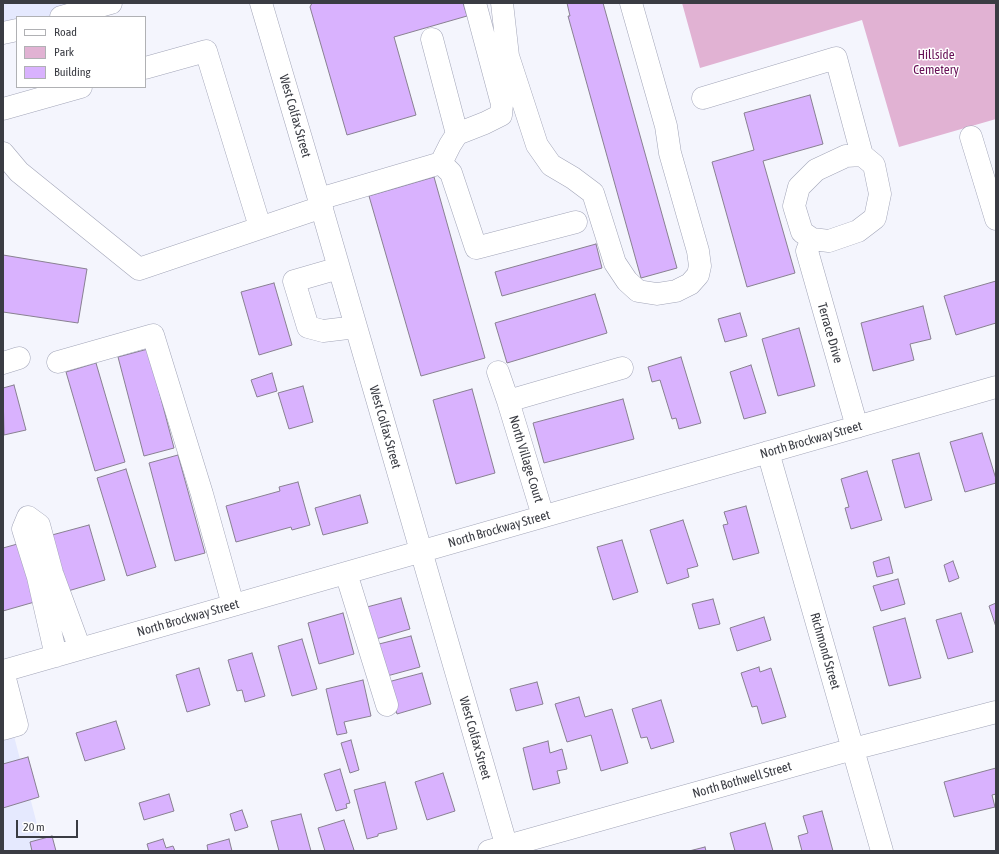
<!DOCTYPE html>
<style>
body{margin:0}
#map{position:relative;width:999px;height:854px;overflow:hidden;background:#f4f5fd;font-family:"Asap Condensed",sans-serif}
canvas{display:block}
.frame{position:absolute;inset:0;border:4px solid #3a3c43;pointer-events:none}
.legend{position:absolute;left:16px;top:16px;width:130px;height:72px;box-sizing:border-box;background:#fff;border:1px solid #b0b1b4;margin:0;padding:5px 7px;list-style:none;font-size:12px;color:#3a3c43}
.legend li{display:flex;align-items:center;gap:8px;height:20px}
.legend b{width:20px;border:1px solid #b0b1b4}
.scale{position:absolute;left:16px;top:820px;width:62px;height:18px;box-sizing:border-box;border:2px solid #3a3c43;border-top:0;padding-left:5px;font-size:12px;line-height:14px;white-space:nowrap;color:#3a3c43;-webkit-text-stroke:3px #fff;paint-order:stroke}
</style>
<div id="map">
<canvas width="999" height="854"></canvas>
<div class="frame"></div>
<ul class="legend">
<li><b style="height:5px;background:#fff"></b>Road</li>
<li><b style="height:11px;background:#e1b2d3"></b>Park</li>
<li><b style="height:11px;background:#d9b2fe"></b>Building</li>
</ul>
<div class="scale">20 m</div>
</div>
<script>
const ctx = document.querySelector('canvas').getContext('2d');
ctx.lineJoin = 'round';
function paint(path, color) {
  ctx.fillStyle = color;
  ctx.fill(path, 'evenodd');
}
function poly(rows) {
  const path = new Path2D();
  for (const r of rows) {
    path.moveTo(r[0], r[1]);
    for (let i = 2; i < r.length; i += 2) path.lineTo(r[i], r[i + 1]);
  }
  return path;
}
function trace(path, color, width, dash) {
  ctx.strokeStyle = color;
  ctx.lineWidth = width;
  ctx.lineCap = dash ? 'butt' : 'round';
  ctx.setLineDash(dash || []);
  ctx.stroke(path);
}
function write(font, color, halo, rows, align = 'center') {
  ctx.font = font + ' "Asap Condensed",sans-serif';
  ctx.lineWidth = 3;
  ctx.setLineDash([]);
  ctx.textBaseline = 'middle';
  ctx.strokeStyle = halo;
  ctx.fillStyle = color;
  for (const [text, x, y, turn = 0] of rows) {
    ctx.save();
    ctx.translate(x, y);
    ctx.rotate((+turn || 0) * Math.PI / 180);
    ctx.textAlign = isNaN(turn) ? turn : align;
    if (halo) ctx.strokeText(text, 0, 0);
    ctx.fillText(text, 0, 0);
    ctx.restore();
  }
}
paint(poly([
 [3,3,111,3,61,17,17,17,17,30,3,34],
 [3,694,44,851,3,851]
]), '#e5e9fe');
paint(poly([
 [682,3,996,3,996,119,899,147,862,20,700,68]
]), '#e1b2d3');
const building = poly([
 [312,3,463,3,467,16,394,37,416,115,347,135,310,7,312,3],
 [567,3,603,3,677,268,641,278,568,16,570,16,567,3],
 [810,95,823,144,763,161,795,273,747,287,712,162,754,150,744,113,810,95],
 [434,177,485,358,421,376,369,196,434,177],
 [596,244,602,268,502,296,495,272,596,244],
 [3,255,87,269,78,323,3,312,3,255],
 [996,281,996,323,956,335,944,296,996,281],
 [274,283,292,345,259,355,241,292,274,283],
 [595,294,607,333,507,363,495,323,595,294],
 [923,306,931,339,910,344,914,360,873,371,861,323,923,306],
 [740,313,747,336,725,342,718,319,740,313],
 [799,328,815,386,778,396,762,339,799,328],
 [148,349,174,448,144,456,118,357,148,349],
 [681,357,701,423,679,429,676,418,672,419,660,380,652,382,648,367,681,357],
 [96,363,125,462,95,471,66,372,96,363],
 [751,365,766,413,744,419,730,372,751,365],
 [272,373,277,391,257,397,251,380,272,373],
 [14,385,26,430,4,435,3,388,14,385],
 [303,386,313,422,289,429,278,393,303,386],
 [472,389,495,473,456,484,433,400,472,389],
 [623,399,634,439,544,463,533,423,623,399],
 [982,433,996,479,996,483,965,492,950,442,982,433],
 [919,453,932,500,905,508,892,460,919,453],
 [178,455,205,553,175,561,149,463,178,455],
 [126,469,156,567,127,576,97,478,126,469],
 [867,471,882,520,851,529,845,508,849,507,841,479,867,471],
 [298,482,310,525,292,530,291,527,236,542,226,506,280,491,279,487,298,482],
 [360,495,368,523,323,535,315,508,360,495],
 [746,506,759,553,733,560,723,525,728,524,724,512,746,506],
 [683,520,698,566,687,569,689,577,667,584,650,530,683,520],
 [89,525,105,580,68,591,52,535,89,525],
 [622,540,638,592,613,600,597,547,622,540],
 [21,543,38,601,3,611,3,548,21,543],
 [889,557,893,573,877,577,873,562,889,557],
 [953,561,959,578,949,582,944,565,953,561],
 [898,579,905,604,881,611,873,586,898,579],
 [401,598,410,629,376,639,367,607,401,598],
 [713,599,720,624,699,629,692,604,713,599],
 [996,603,996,627,989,606,996,603],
 [343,613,354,654,319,664,308,623,343,613],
 [961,613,973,652,948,659,936,620,961,613],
 [764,617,771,640,737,651,730,628,764,617],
 [905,618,921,678,889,686,873,627,905,618],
 [411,636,420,667,387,676,379,644,411,636],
 [302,639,317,689,292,696,278,646,302,639],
 [252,653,265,696,245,702,242,690,237,691,228,660,252,653],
 [759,667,760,672,771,668,786,717,762,724,757,706,752,707,741,673,759,667],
 [199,668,210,705,187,712,176,675,199,668],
 [422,673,431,704,397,714,388,682,422,673],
 [363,680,371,716,344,722,347,733,337,735,326,689,363,680],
 [537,682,543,704,516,711,510,689,537,682],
 [579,697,585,717,612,709,628,763,601,771,591,735,567,742,555,704,579,697],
 [661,700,674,742,651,749,647,737,641,738,632,709,661,700],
 [116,721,125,749,85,761,76,733,116,721],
 [351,740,359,770,350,773,341,743,351,740],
 [548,741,550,753,562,749,567,769,557,771,560,783,533,790,523,748,548,741],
 [28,757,39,797,3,808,3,764,28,757],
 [996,768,996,794,992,795,995,807,954,817,944,782,996,768],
 [340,769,350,803,346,804,347,808,336,811,324,774,340,769],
 [443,773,455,811,427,820,415,782,443,773],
 [385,782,397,829,378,834,378,836,367,839,354,790,385,782],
 [169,794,174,811,144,820,139,803,169,794],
 [242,810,248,827,235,831,230,814,242,810],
 [822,811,833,851,802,851,798,836,808,833,803,816,822,811],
 [301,814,311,851,279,851,271,821,301,814],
 [344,820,354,850,351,851,325,851,318,828,344,820],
 [765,823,773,851,735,851,730,833,765,823],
 [52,836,56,851,32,851,30,842,52,836],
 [163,839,166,848,173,846,175,851,149,851,147,844,163,839],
 [229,839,232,851,208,851,207,845,229,839],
 [705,847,706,851,689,851,705,847]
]);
paint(building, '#d9b2fe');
trace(building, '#888091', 1);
const minor = poly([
 [261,3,319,199,508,851],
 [502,3,508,56,537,145,551,165,573,178,593,193,615,263,627,281,638,291,657,294,676,291,690,284,698,275,700,266,698,251,670,153,666,126,631,3],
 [61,17,111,3],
 [3,33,17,30],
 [432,39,457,134],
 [145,68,206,51,260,227],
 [703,98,836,58,862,155],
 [3,109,81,87],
 [971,137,996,219],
 [3,153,19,172,139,269,322,207],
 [862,155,874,165,880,194,875,218,858,231,829,241,812,239,802,232,794,206,799,187,816,170,846,156,862,155],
 [441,163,451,173,476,248,576,222],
 [319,199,441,163,450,145,457,134,485,123,501,115,502,104,475,3],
 [812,239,807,251,857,427],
 [339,268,294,281,308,327,323,331,356,327],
 [58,362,153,335,202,494,233,605],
 [3,363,19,358],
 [498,372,508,401],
 [768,452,882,851],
 [543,516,508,401,622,368],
 [346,573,387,705],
 [56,656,38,577,23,529,28,517,39,525,52,573,80,649],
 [3,671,996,387],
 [3,671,17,725,3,729],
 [489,851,853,749,996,712]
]);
trace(minor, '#a2a5b8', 23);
trace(minor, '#fff', 22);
write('13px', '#681257', '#fff', [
 ["Hillside",936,55],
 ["Cemetery",936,70]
]);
write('13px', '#3a3c43', '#fff', [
 ["West Colfax Street",295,116,74],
 ["Terrace Drive",830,333,74],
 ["West Colfax Street",385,427,74],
 ["North Brockway Street",811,440,-16],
 ["North Village Court",526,459,73],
 ["North Brockway Street",499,529,-16],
 ["North Brockway Street",188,618,-16],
 ["Richmond Street",825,651,74],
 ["West Colfax Street",475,738,74],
 ["North Bothwell Street",742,780,-16]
]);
</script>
